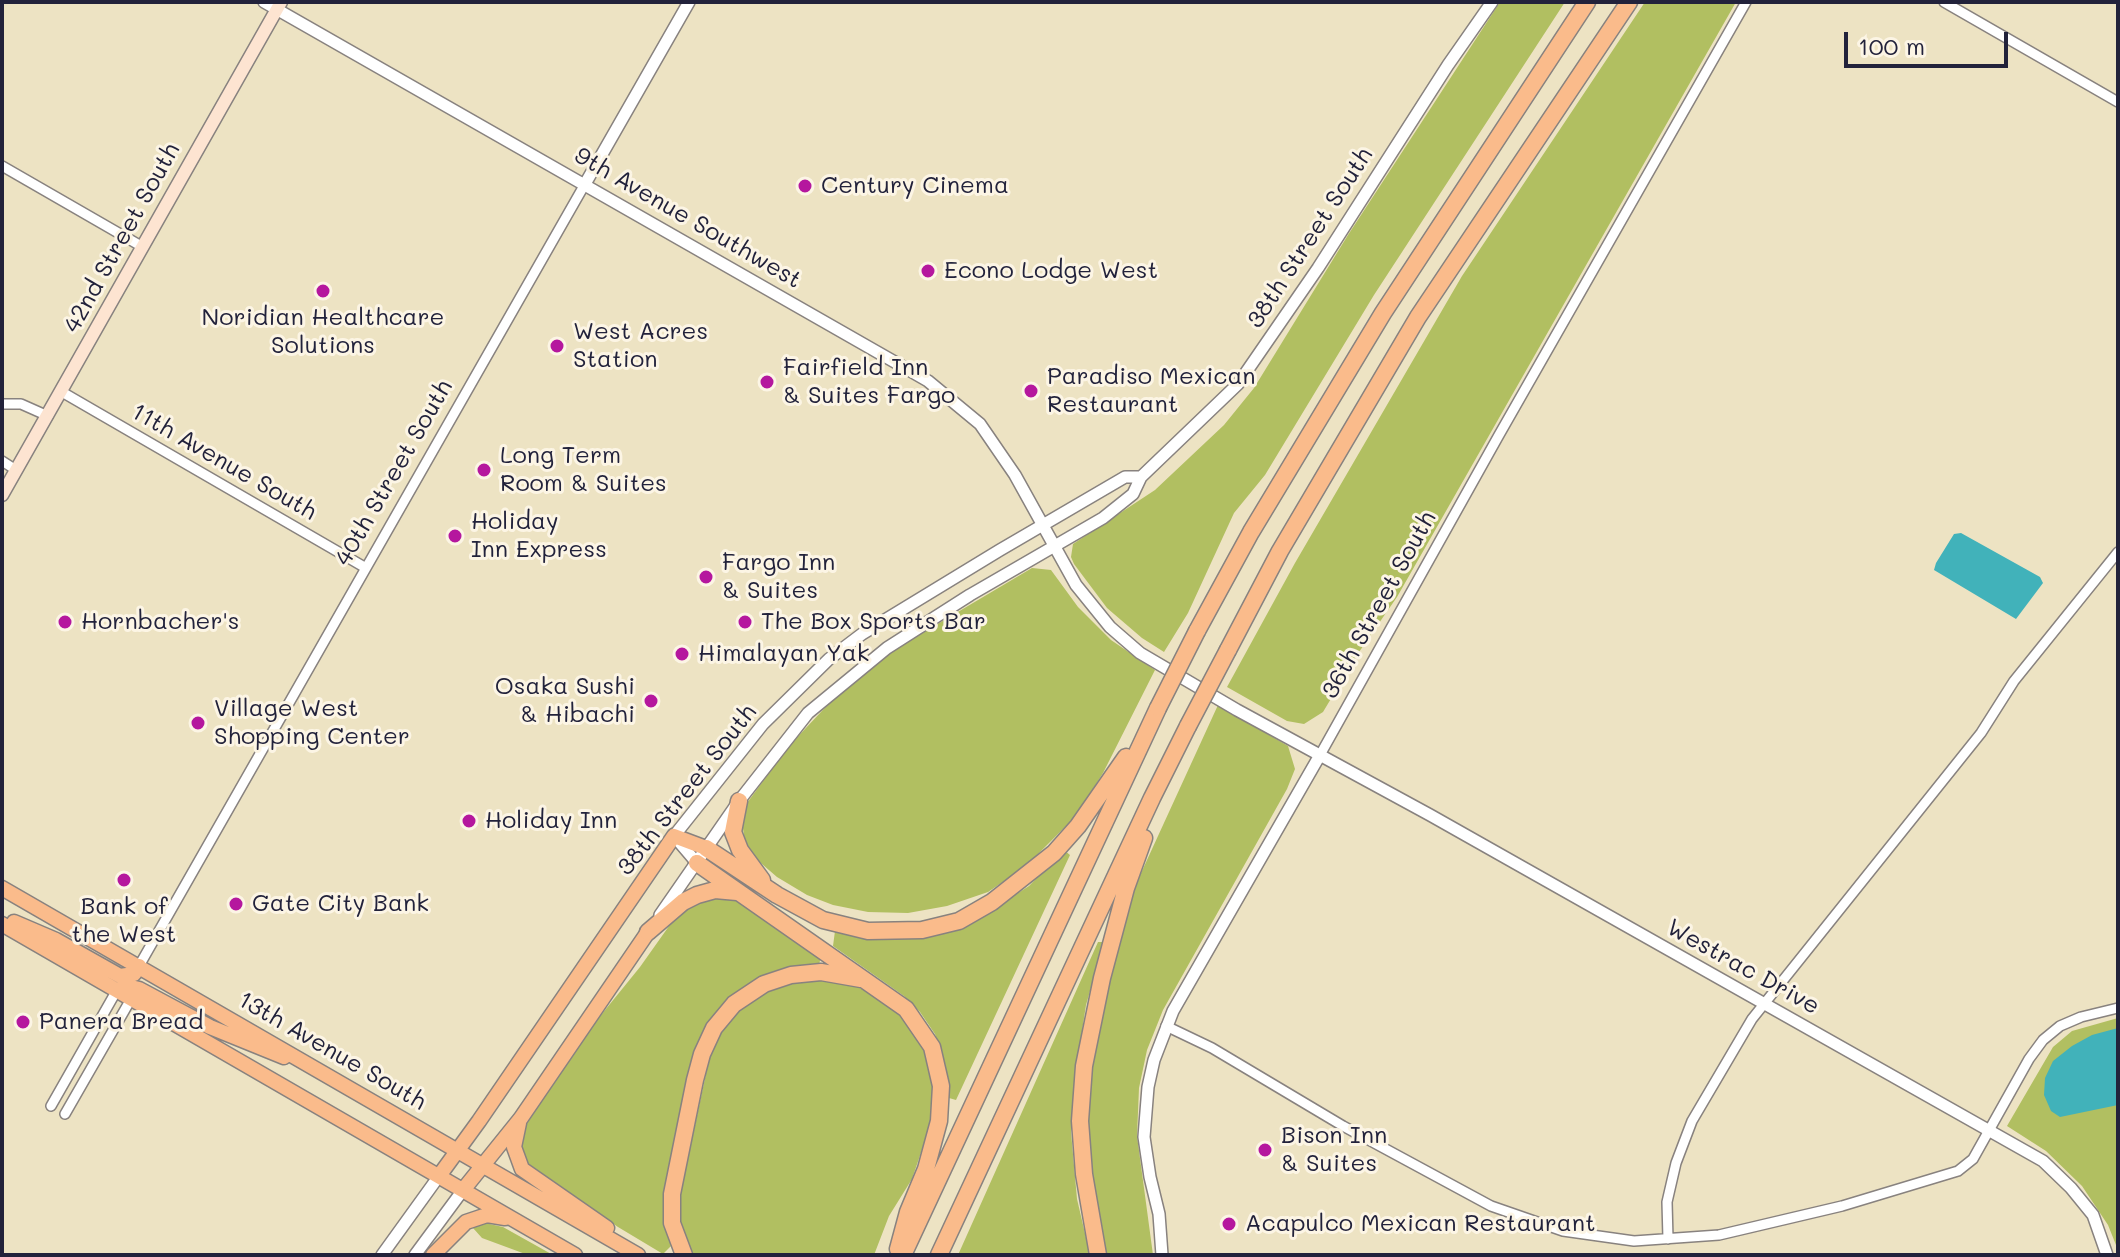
<!DOCTYPE html>
<style>
body{margin:0}
#map{position:relative;width:2120px;height:1257px;overflow:hidden;background:#ede3c3;font-family:Mali,sans-serif}
canvas{display:block}
.frame{position:absolute;inset:0;border:4px solid #22223b;pointer-events:none}
.scale{position:absolute;left:1844px;top:32px;width:164px;height:36px;box-sizing:border-box;border:4px solid #22223b;border-top:0;padding-left:10px;font-size:24px;line-height:28px;white-space:nowrap;color:#22223b;-webkit-text-stroke:6px #fcf5e5;paint-order:stroke}
</style>
<div id="map">
<canvas width="2120" height="1257"></canvas>
<div class="frame"></div>
<div class="scale">100 m</div>
</div>
<script>
const ctx = document.querySelector('canvas').getContext('2d');
ctx.lineJoin = 'round';
function paint(path, color) {
  ctx.fillStyle = color;
  ctx.fill(path, 'evenodd');
}
function poly(rows) {
  const path = new Path2D();
  for (const r of rows) {
    path.moveTo(r[0], r[1]);
    for (let i = 2; i < r.length; i += 2) path.lineTo(r[i], r[i + 1]);
  }
  return path;
}
function trace(path, color, width, dash) {
  ctx.strokeStyle = color;
  ctx.lineWidth = width;
  ctx.lineCap = dash ? 'butt' : 'round';
  ctx.setLineDash(dash || []);
  ctx.stroke(path);
}
function write(font, color, halo, rows, align = 'center') {
  ctx.font = font + ' Mali,sans-serif';
  ctx.lineWidth = 6;
  ctx.setLineDash([]);
  ctx.textBaseline = 'middle';
  ctx.strokeStyle = halo;
  ctx.fillStyle = color;
  for (const [text, x, y, turn = 0] of rows) {
    ctx.save();
    ctx.translate(x, y);
    ctx.rotate((+turn || 0) * Math.PI / 180);
    ctx.textAlign = isNaN(turn) ? turn : align;
    if (halo) ctx.strokeText(text, 0, 0);
    ctx.fillText(text, 0, 0);
    ctx.restore();
  }
}
paint(poly([
 [1500,2,1565,2,1374,295,1265,475,1234,513,1188,613,1164,652,1142,638,1107,608,1074,564,1071,557,1073,544,1155,490,1224,425,1254,388,1348,235],
 [1645,2,1736,2,1397,597,1359,652,1323,712,1304,724,1287,721,1227,687,1295,563,1462,276],
 [1032,568,1051,570,1078,607,1111,640,1155,670,1103,773,1076,816,1026,866,988,892,947,906,908,913,868,912,833,905,807,895,777,877,755,858,745,842,742,822,747,803,788,747,837,695,887,654],
 [1218,705,1288,746,1295,769,1287,789,1163,1010,1147,1050,1139,1088,1137,1136,1153,1255,1106,1255,1096,1222,1086,1143,1091,1054,1113,960,1136,884],
 [1064,850,1070,855,956,1100,949,1098,945,1063,935,1034,920,1012,904,996,833,946,835,931,866,937,987,913,1029,886],
 [724,896,753,906,821,956,819,965,784,969,752,982,728,1000,677,1139,664,1210,671,1246,663,1254,618,1227,531,1168,523,1158,520,1146,522,1131,588,1031,640,967,674,919,693,904],
 [1098,942,1104,942,1086,1005,1075,1077,1071,1132,1077,1199,1090,1255,958,1255],
 [815,978,846,982,876,995,898,1013,917,1036,929,1062,933,1095,931,1123,912,1179,889,1216,874,1255,694,1255,685,1240,680,1219,680,1196,711,1050,723,1028,742,1007,763,993,785,984],
 [2118,1018,2118,1250,2108,1225,2082,1186,2046,1151,2007,1126,2053,1047,2072,1031],
 [485,1223,503,1227,553,1255,528,1255,482,1238,473,1228]
]), '#b1bf61');
paint(poly([
 [1961,533,2040,577,2043,583,2016,619,1934,570,1936,563,1954,534],
 [2118,1028,2118,1105,2060,1117,2051,1111,2044,1095,2045,1078,2053,1061,2072,1046,2092,1035]
]), '#41b2ba');
const minor = poly([
 [1944,2,2118,102],
 [2,166,141,246],
 [62,392,366,568],
 [2,404,21,404,48,416],
 [2,461,16,470],
 [1320,755,1499,435,1746,2],
 [139,966,585,184],
 [1166,1026,1212,1048,1343,1126,1491,1206,1563,1231,1634,1241,1719,1235,1842,1206,1958,1171,1973,1159,2029,1059,2043,1040,2060,1026,2081,1017,2118,1008],
 [51,1106,117,990],
 [65,1114,131,999],
 [1668,1239,1667,1202,1676,1163,1692,1121,1752,1019,1981,733,2014,681,2118,552]
]);
const tertiary = poly([
 [264,2,928,381,980,424,1015,475,1076,585,1110,627,1140,653,1237,710,1430,815,2043,1161,2071,1188,2093,1215,2107,1255],
 [585,184,689,2],
 [697,863,674,836,763,724,829,659,862,634,1000,550,1125,477,1141,477],
 [660,915,739,801,808,713,887,648,970,595,1103,518,1133,494,1141,477,1238,384,1318,268,1448,65,1492,2],
 [382,1255,439,1176],
 [415,1255,463,1190],
 [1162,1255,1159,1214,1150,1177,1144,1137,1148,1087,1154,1060,1173,1011,1320,755]
]);
const secondary = poly([
 [2,495,281,2]
]);
const primary = poly([
 [2,888,638,1255],
 [14,922,56,940,120,976,134,974,139,966],
 [2,924,575,1255],
 [117,990,131,987,139,989,210,1027,284,1057],
 [519,1123,514,1147,522,1169,607,1228],
 [439,1176,479,1121,674,836,706,848],
 [463,1190,521,1118,648,932],
 [433,1255,466,1222,487,1215,505,1218]
]);
const motorway = poly([
 [1197,631,1251,532,1383,313,1587,2],
 [1228,650,1280,551,1418,317,1629,2],
 [739,801,733,832,740,850,762,880],
 [706,848,777,895,823,920,868,931,922,930,959,921,992,902,1054,853,1078,826,1126,757],
 [697,863,906,1009,932,1047,941,1086,939,1121,926,1169,908,1212,898,1249],
 [648,932,683,902,697,895,715,890,737,892],
 [684,1255,672,1223,672,1194,695,1080,702,1054,714,1028,734,1004,764,984,791,975,821,972,861,979],
 [903,1255,1158,708],
 [939,1255,1152,798,1188,726],
 [1098,1255,1084,1174,1080,1121,1084,1066,1102,978,1126,888,1144,838]
]);
trace(minor, '#88827f', 12);
trace(tertiary, '#88827f', 14);
trace(secondary, '#88827f', 15);
trace(primary, '#88827f', 17);
trace(motorway, '#88827f', 19);
trace(minor, '#fff', 9);
trace(tertiary, '#fff', 11);
trace(secondary, '#fde4d1', 12);
trace(primary, '#fabb8b', 14);
trace(motorway, '#fabb8b', 16);
const motorwayBridge = poly([
 [1158,708,1197,631],
 [1188,726,1228,650]
]);
trace(motorwayBridge, '#88827f', 19, []);
trace(motorwayBridge, '#fabb8b', 16);
for (const [x, y, r, color] of [
 [805,186,8,"#b5179e"],
 [928,271,8,"#b5179e"],
 [323,291,8,"#b5179e"],
 [557,346,8,"#b5179e"],
 [767,382,8,"#b5179e"],
 [1031,391,8,"#b5179e"],
 [484,470,8,"#b5179e"],
 [455,536,8,"#b5179e"],
 [706,577,8,"#b5179e"],
 [65,622,8,"#b5179e"],
 [745,622,8,"#b5179e"],
 [682,654,8,"#b5179e"],
 [651,701,8,"#b5179e"],
 [198,723,8,"#b5179e"],
 [469,821,8,"#b5179e"],
 [124,880,8,"#b5179e"],
 [236,904,8,"#b5179e"],
 [23,1022,8,"#b5179e"],
 [1265,1150,8,"#b5179e"],
 [1229,1224,8,"#b5179e"]
]) {
  const dot = new Path2D();
  dot.arc(x, y, r, 0, 2 * Math.PI);
  ctx.fillStyle = color;
  ctx.fill(dot);
  trace(dot, '#fcf5e5', 3);
}
write('24px', '#22223b', '#fcf5e5', [
 ["Century Cinema",821,186],
 ["Econo Lodge West",944,271],
 ["Noridian Healthcare",323,318,"center"],
 ["Solutions",323,346,"center"],
 ["West Acres",573,332],
 ["Station",573,360],
 ["Fairfield Inn",783,368],
 ["& Suites Fargo",783,396],
 ["Paradiso Mexican",1047,377],
 ["Restaurant",1047,405],
 ["Long Term",500,456],
 ["Room & Suites",500,484],
 ["Holiday",471,522],
 ["Inn Express",471,550],
 ["Fargo Inn",722,563],
 ["& Suites",722,591],
 ["Hornbacher's",81,622],
 ["The Box Sports Bar",761,622],
 ["Himalayan Yak",698,654],
 ["Osaka Sushi",635,687,"right"],
 ["& Hibachi",635,715,"right"],
 ["Village West",214,709],
 ["Shopping Center",214,737],
 ["Holiday Inn",485,821],
 ["Gate City Bank",252,904],
 ["Bank of",124,907,"center"],
 ["the West",124,935,"center"],
 ["Panera Bread",39,1022],
 ["Bison Inn",1281,1136],
 ["& Suites",1281,1164],
 ["Acapulco Mexican Restaurant",1245,1224]
], 'left');
write('24px', '#22223b', '#fcf5e5', [
 ["9th Avenue Southwest",688,218,30],
 ["42nd Street South",122,238,-61],
 ["38th Street South",1310,238,-57],
 ["11th Avenue South",224,462,30],
 ["40th Street South",394,473,-60],
 ["36th Street South",1379,605,-61],
 ["38th Street South",687,790,-52],
 ["Westrac Drive",1743,967,29],
 ["13th Avenue South",332,1051,30]
]);
</script>
